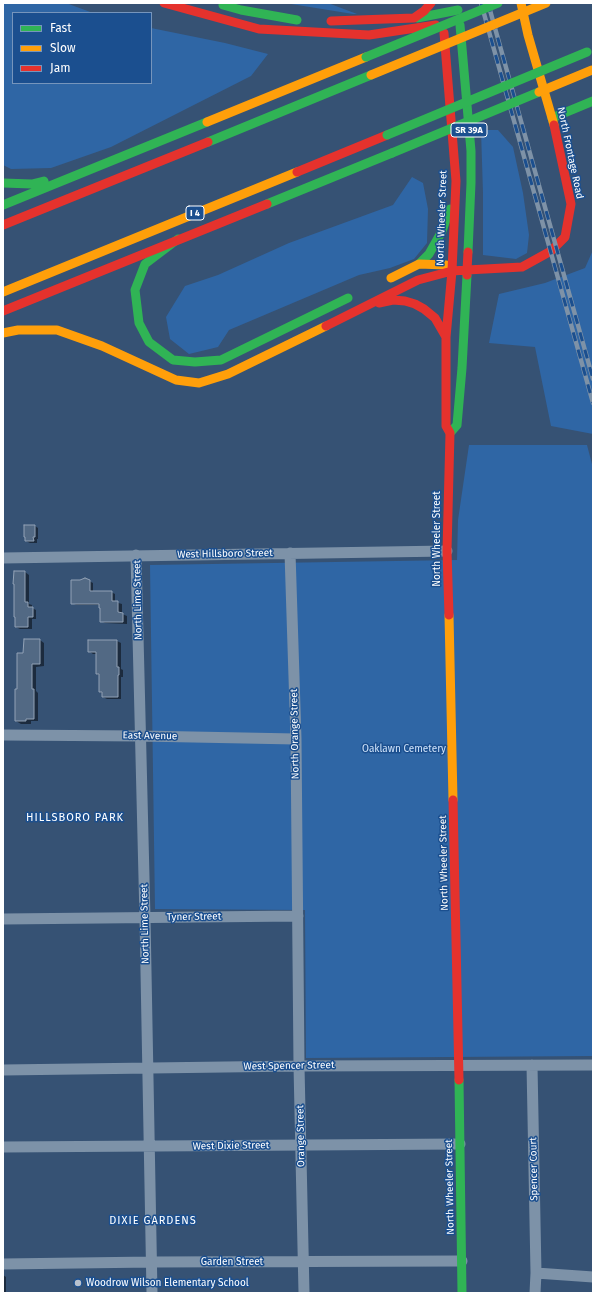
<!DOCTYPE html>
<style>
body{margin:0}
#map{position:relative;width:596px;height:1296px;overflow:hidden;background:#365274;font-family:"Fira Sans",sans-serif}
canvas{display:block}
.frame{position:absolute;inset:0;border:4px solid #fff;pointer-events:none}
.legend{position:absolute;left:12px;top:12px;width:140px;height:72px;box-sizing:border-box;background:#1b4f8f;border:1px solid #7695bc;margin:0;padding:5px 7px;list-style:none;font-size:12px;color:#fff}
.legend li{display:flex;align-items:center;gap:8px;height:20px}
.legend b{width:20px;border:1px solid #7695bc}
</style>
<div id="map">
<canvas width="596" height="1296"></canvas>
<div class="frame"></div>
<ul class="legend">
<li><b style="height:5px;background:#30b455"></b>Fast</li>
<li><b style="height:5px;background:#ff9f0a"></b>Slow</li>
<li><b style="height:5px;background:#e5322d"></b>Jam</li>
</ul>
</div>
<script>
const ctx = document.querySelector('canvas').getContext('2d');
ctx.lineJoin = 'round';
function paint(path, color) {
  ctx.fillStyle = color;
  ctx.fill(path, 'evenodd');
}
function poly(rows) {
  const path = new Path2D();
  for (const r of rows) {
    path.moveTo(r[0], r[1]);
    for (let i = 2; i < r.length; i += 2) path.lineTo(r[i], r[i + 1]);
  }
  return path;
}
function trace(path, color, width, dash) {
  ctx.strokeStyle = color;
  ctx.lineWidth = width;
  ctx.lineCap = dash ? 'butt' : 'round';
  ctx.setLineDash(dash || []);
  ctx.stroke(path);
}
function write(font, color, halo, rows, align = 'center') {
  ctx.font = font + ' "Fira Sans",sans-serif';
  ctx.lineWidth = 3;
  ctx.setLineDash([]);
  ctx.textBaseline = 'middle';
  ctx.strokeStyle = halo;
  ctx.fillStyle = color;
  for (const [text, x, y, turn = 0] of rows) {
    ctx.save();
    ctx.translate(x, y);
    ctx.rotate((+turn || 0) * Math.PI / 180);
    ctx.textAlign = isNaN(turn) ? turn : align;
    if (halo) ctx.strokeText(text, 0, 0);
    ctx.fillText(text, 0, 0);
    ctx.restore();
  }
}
paint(poly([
 [3,3,66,3,93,13,13,13,13,83,151,83,151,28,225,43,268,54,251,76,111,147,51,168,11,169,3,165],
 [285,3,328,3,357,14,353,14],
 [481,130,498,130,513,147,523,193,529,235,527,253,516,259,483,255,483,193],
 [412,177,423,183,428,209,427,243,414,259,390,268,359,275,229,330,218,347,189,354,170,339,166,317,185,286,218,275,289,243,393,205],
 [593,250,593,434,551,426,535,347,489,343,499,294,545,283,585,268],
 [469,445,587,445,593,468,593,1056,306,1058,305,910,155,909,150,565,457,560,458,520]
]), '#2f66a5');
paint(poly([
 [35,526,38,528,38,539,37,539,37,543,30,543,26,541],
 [25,572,29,575,29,604,32,605,32,608,36,610,36,619,32,619,32,629,20,629,16,627,15,585,14,584],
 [89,581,93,583,93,592,111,592,115,594,115,602,122,604,122,614,127,616,127,624,105,623,101,621,101,609,100,608,100,605,76,605,72,603],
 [40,640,44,643,44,666,36,667,36,691,38,693,38,721,31,721,31,724,21,724,16,721,18,690,24,654],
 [117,641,121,643,121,669,123,670,123,677,121,677,121,699,107,699,103,697,103,694,100,692,100,676,97,674,97,654,93,654,89,651],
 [3,1275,6,1277,6,1293,3,1293]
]), '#0007');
const building = poly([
 [24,525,35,525,35,537,33,537,34,541,25,541,25,537,24,537,24,525],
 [14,571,25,571,25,602,28,602,28,607,33,607,33,617,28,617,28,627,15,627,15,617,14,617,14,584,13,584,14,571],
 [85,578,90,580,90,591,112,591,112,601,118,601,118,612,123,613,123,622,100,622,100,608,99,608,99,604,71,604,71,580,80,580,85,578],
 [24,639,40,639,40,664,32,664,32,689,34,689,34,719,26,719,26,721,15,721,15,689,17,689,17,653,23,653,24,639],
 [88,640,117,640,117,667,119,667,119,675,118,675,118,697,102,697,102,692,99,692,99,674,96,674,96,652,88,652,88,640]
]);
paint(building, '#526984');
trace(building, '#92a2b6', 1);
trace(poly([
 [290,553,296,739,299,1066,304,1293],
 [136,555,145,918,152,1293],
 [3,558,447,551],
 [3,735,141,736,296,739],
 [3,919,298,916],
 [532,1065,536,1273,593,1277],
 [3,1070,299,1066,593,1065],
 [3,1147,460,1144],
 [3,1264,152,1262,462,1261],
 [535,1293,536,1273]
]), '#7d92a8', 11);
trace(poly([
 [223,5,241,10,297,20],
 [417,18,458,10],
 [460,25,471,151,471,183,468,252],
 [552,118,593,101],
 [208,142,371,75],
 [3,183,32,184,44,181],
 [267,204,392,153],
 [3,205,207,122],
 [178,239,145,264,135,290,139,323,149,342,173,360,195,362,221,360,348,298],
 [419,264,429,254,442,231,450,209],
 [450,433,457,425,462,368,467,275],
 [459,1080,462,1293]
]), '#30b455', 9);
trace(poly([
 [521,3,528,35,554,125],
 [207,122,366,57],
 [391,278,419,264,446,265,448,267],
 [3,292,297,172],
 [3,333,18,330,57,330,102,346,176,380,199,383,228,374,326,326],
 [449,615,453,800]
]), '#ff9f0a', 9);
trace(poly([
 [164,3,259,29,369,35,436,25],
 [331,21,414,18,424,11,431,3],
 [444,33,456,181,452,271,467,270,468,252],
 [297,172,387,135],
 [3,225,208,142],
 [467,275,467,270,522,267,551,251,565,237,571,204,554,125],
 [379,303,393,300,405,301,415,304,424,309,435,318,446,337],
 [3,311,267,204],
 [326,326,418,280,452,271],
 [449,615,447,551,450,433,446,426,446,337,452,271],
 [453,800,459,1080]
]), '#e5322d', 9);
const rail = poly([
 [481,3,593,403],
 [488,3,593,379]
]);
trace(rail, '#7e92a7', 4.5);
trace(rail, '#1b4f8f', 3, [9]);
trace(poly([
 [366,57,498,3],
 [387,135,587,52],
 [392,153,539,92]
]), '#30b455', 9);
trace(poly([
 [371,75,546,3],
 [539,92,592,70]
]), '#ff9f0a', 9);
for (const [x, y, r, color] of [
 [78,1283,4,"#b9c2ce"]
]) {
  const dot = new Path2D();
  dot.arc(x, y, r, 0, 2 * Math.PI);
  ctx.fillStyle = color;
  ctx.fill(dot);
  trace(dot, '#1b4f8f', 1.5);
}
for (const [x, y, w] of [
 [469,130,36],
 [195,213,18]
]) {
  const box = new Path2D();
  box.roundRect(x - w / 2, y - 7, w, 14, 3);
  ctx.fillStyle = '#1b4f8f';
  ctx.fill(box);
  trace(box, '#fff', 1);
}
write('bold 9px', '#fff', null, [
 ["SR 39A",469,130],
 ["I 4",195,213]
]);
write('10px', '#fff', '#1b4f8f', [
 ["North Frontage Road",570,153,78],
 ["North Wheeler Street",442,218,-88],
 ["North Wheeler Street",437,539,-90],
 ["West Hillsboro Street",225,554,-1],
 ["North Lime Street",138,600,-91],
 ["North Orange Street",295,734,-91],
 ["East Avenue",150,736,1],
 ["North Wheeler Street",444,863,-91],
 ["Tyner Street",194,917,-1],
 ["North Lime Street",145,924,-91],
 ["West Spencer Street",289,1066,-1],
 ["Orange Street",301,1136,-91],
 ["West Dixie Street",231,1146,-1],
 ["Spencer Court",534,1169,-91],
 ["North Wheeler Street",450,1187,-91],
 ["Garden Street",232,1262]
]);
write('10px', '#cfe3fa', '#1b4f8f', [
 ["Oaklawn Cemetery",404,749]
]);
write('10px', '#fff', '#1b4f8f', [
 ["Woodrow Wilson Elementary School",86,1283]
], 'left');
ctx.letterSpacing = '1px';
write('11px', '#fff', '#1b4f8f', [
 ["HILLSBORO PARK",75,818],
 ["DIXIE GARDENS",153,1221]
]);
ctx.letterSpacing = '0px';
</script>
